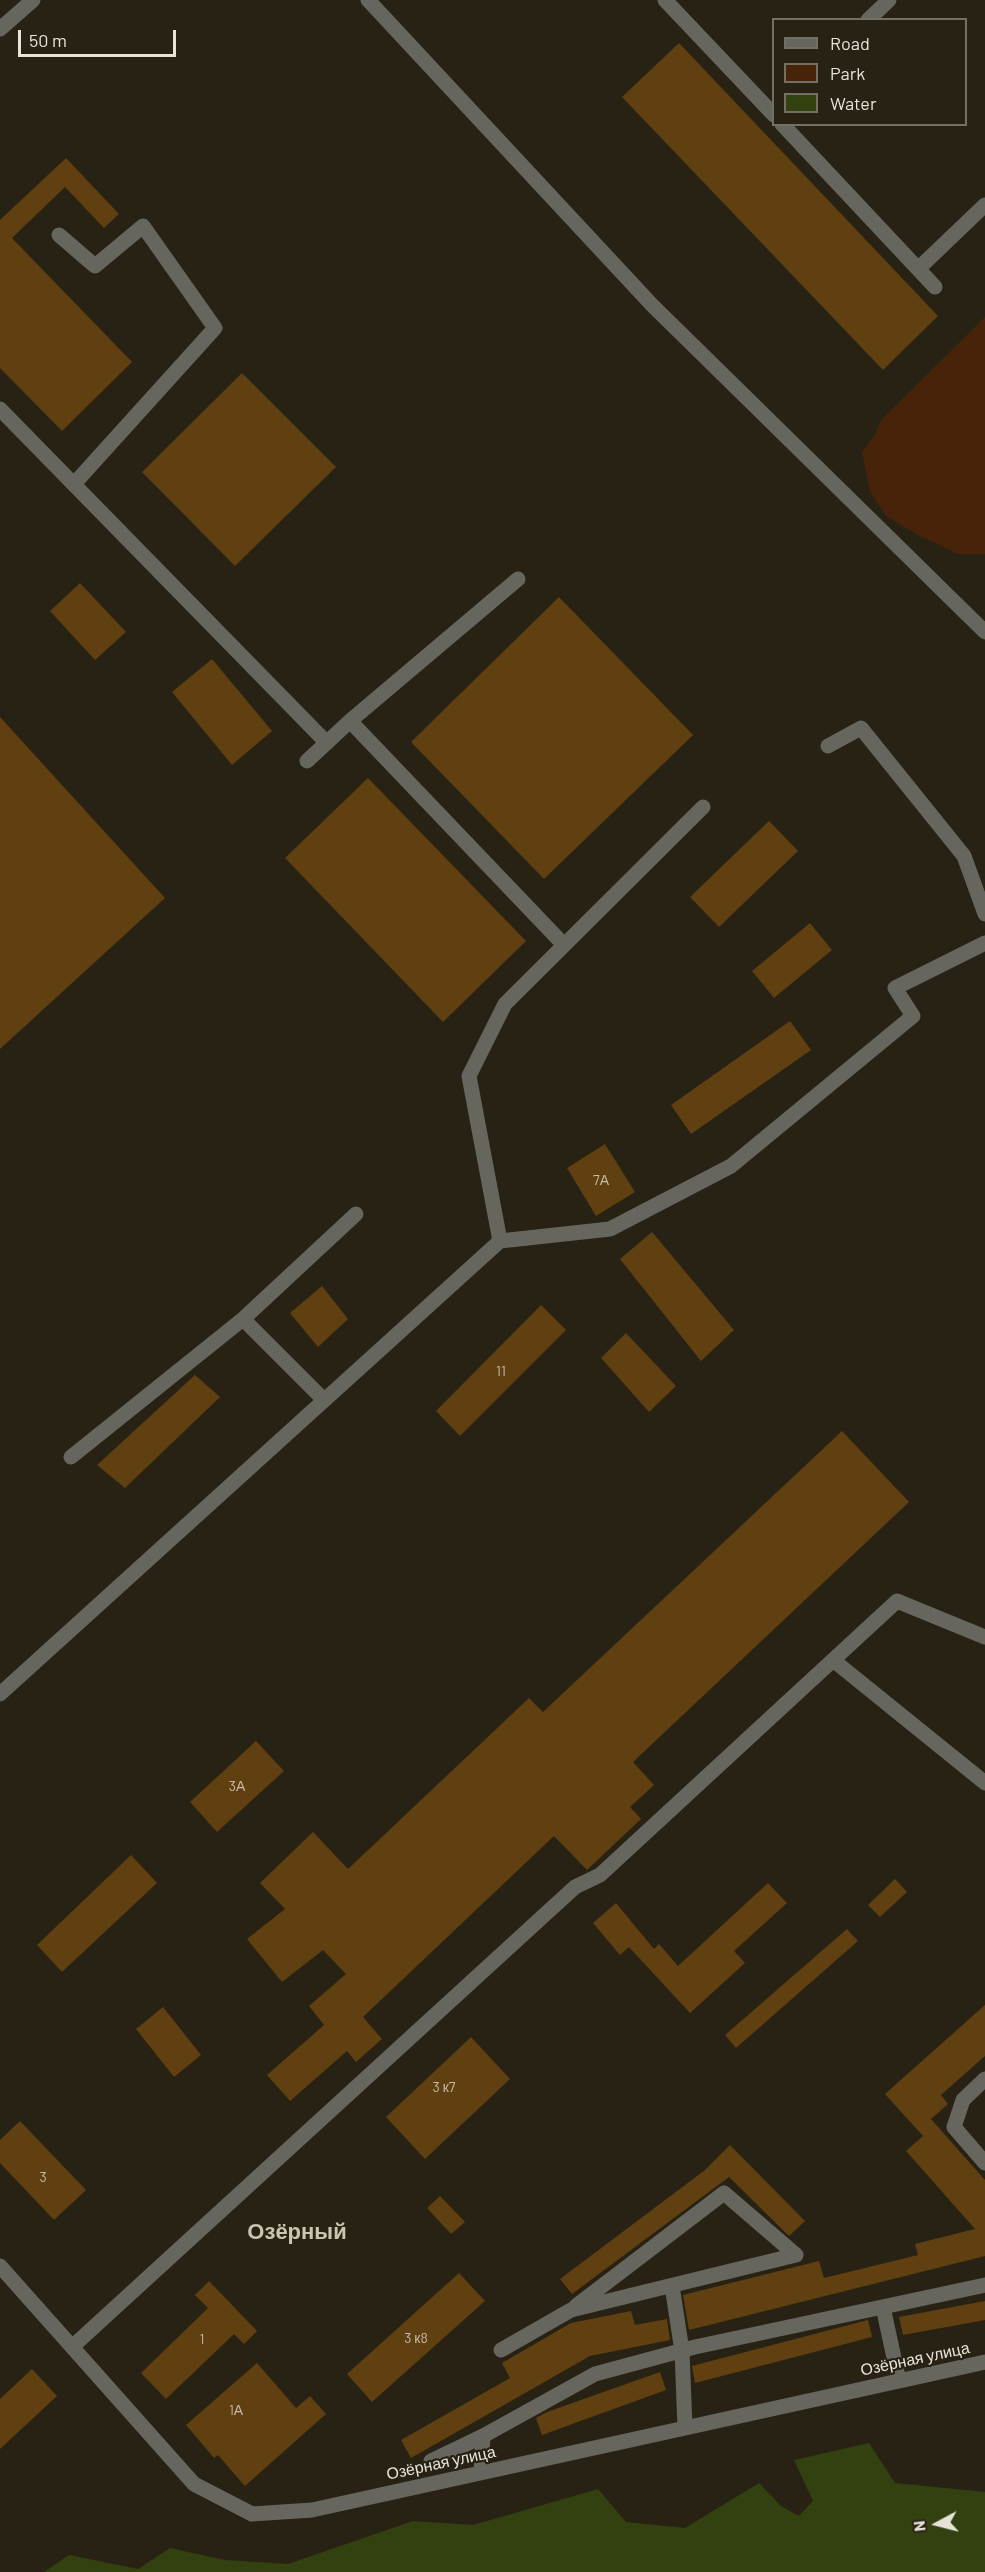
<!DOCTYPE html>
<meta charset="utf-8">
<style>
body{margin:0}
#map{position:relative;width:985px;height:2572px;overflow:hidden;background:#282214;font-family:Barlow,sans-serif}
canvas{display:block}
.legend{position:absolute;left:772px;top:18px;width:195px;height:108px;box-sizing:border-box;background:#282214;border:2px solid #746f63;margin:0;padding:8px 10px;list-style:none;font-size:18px;color:#e6e3d9}
.legend li{display:flex;align-items:center;gap:12px;height:30px}
.legend b{width:30px;border:2px solid #746f63}
.north{position:absolute;left:907px;top:2494px;width:60px;height:60px;-webkit-text-stroke:4px #282214;paint-order:stroke;rotate:263deg;font-size:16px;font-weight:700;line-height:24px;text-align:center;color:#e6e3d9}
.north::after{content:'';display:block;margin:auto;width:21px;height:27px;background:#e6e3d9;clip-path:polygon(50% 0,100% 100%,50% 72%,0 100%)}
.scale{position:absolute;left:18px;top:30px;width:158px;height:27px;box-sizing:border-box;border:3px solid #e6e3d9;border-top:0;padding-left:8px;font-size:18px;line-height:21px;white-space:nowrap;color:#e6e3d9;-webkit-text-stroke:4px #282214;paint-order:stroke}
</style>
<div id="map">
<canvas width="985" height="2572"></canvas>
<ul class="legend">
<li><b style="height:8px;background:#66665f"></b>Road</li>
<li><b style="height:16px;background:#472309"></b>Park</li>
<li><b style="height:16px;background:#32410f"></b>Water</li>
</ul>
<div class="north">N</div>
<div class="scale">50 m</div>
</div>
<script>
const ctx = document.querySelector('canvas').getContext('2d');
ctx.lineJoin = 'round';
function paint(path, color) {
  ctx.fillStyle = color;
  ctx.fill(path, 'evenodd');
}
function poly(rows) {
  const path = new Path2D();
  for (const r of rows) {
    path.moveTo(r[0], r[1]);
    for (let i = 2; i < r.length; i += 2) path.lineTo(r[i], r[i + 1]);
  }
  return path;
}
function trace(path, color, width, dash) {
  ctx.strokeStyle = color;
  ctx.lineWidth = width;
  ctx.lineCap = dash ? 'butt' : 'round';
  ctx.setLineDash(dash || []);
  ctx.stroke(path);
}
function write(font, color, halo, rows, align = 'center') {
  ctx.font = font + ' Barlow,sans-serif';
  ctx.lineWidth = 4.5;
  ctx.setLineDash([]);
  ctx.textBaseline = 'middle';
  ctx.strokeStyle = halo;
  ctx.fillStyle = color;
  for (const [text, x, y, turn = 0] of rows) {
    ctx.save();
    ctx.translate(x, y);
    ctx.rotate((+turn || 0) * Math.PI / 180);
    ctx.textAlign = isNaN(turn) ? turn : align;
    if (halo) ctx.strokeText(text, 0, 0);
    ctx.fillText(text, 0, 0);
    ctx.restore();
  }
}
paint(poly([
 [985,317,985,554,958,554,916,534,886,516,870,492,862,452,875,435,881,420]
]), '#472309');
paint(poly([
 [869,2443,895,2483,985,2492,985,2572,44,2572,69,2555,138,2569,170,2548,225,2560,288,2564,413,2521,473,2525,598,2489,626,2522,685,2528,759,2483,781,2506,799,2516,813,2501,794,2460]
]), '#32410f');
paint(poly([
 [679,43,938,316,883,370,622,97],
 [66,158,119,214,104,228,65,187,12,238,132,362,62,431,0,368,0,220],
 [242,373,336,467,235,566,142,472],
 [80,583,126,632,95,660,50,611],
 [559,597,693,735,544,879,411,742],
 [212,659,272,731,232,765,172,692],
 [0,717,165,898,0,1049],
 [368,778,526,941,443,1022,285,858],
 [769,821,798,851,719,927,690,897],
 [810,923,832,950,774,998,752,971],
 [790,1021,811,1050,691,1134,671,1105],
 [605,1144,635,1192,596,1216,567,1168],
 [652,1232,734,1330,701,1361,620,1259],
 [322,1286,348,1319,318,1347,290,1313],
 [541,1305,566,1330,460,1436,436,1411],
 [626,1333,676,1386,649,1412,601,1358],
 [195,1375,220,1397,125,1488,97,1465],
 [842,1431,909,1502,633,1762,654,1785,630,1807,641,1819,587,1870,554,1836,363,2017,382,2039,356,2062,347,2051,290,2101,267,2075,324,2025,309,2006,346,1974,323,1950,282,1982,247,1939,285,1909,260,1883,313,1832,348,1869,529,1698,543,1712],
 [256,1741,284,1771,217,1832,190,1802],
 [131,1855,157,1883,62,1972,37,1945],
 [895,1879,907,1892,880,1917,868,1905],
 [768,1883,787,1903,734,1951,745,1963,690,2013,629,1947,620,1955,593,1923,616,1903,654,1949,659,1944,678,1966],
 [847,1929,858,1941,736,2048,725,2035],
 [985,2005,985,2056,941,2095,948,2104,931,2119,985,2180,985,2256,689,2330,683,2295,819,2261,824,2278,918,2255,915,2244,975,2229,906,2151,923,2136,885,2094],
 [163,2007,201,2055,174,2077,136,2029],
 [471,2037,510,2079,425,2159,386,2117],
 [20,2121,86,2190,54,2220,0,2163,0,2140],
 [730,2145,805,2221,789,2236,729,2177,572,2294,560,2279,705,2170],
 [440,2196,465,2222,451,2234,427,2208],
 [459,2273,485,2301,372,2402,347,2374],
 [209,2281,257,2331,244,2344,234,2334,166,2399,141,2373,208,2308,195,2295],
 [985,2301,985,2320,903,2335,899,2317],
 [631,2311,635,2325,667,2319,670,2340,590,2356,411,2458,401,2440,510,2378,502,2363,571,2323],
 [868,2320,872,2337,695,2383,692,2366],
 [257,2363,296,2408,310,2396,326,2414,245,2486,218,2455,214,2458,186,2425],
 [32,2369,57,2396,0,2449,0,2399],
 [660,2372,666,2390,542,2435,536,2418,547,2412]
]), '#603f10');
trace(poly([
 [368,0,652,305,985,632],
 [665,0,774,115],
 [868,20,889,0],
 [0,29,33,0],
 [782,124,935,287],
 [59,235,95,266,143,226,215,328,74,484],
 [918,269,985,205],
 [0,409,327,743],
 [350,721,564,945],
 [828,746,861,728,964,856,985,914],
 [307,761,350,721,518,579],
 [500,1241,469,1076,505,1004,703,807],
 [243,1319,324,1400],
 [71,1457,243,1319,356,1214],
 [833,1660,985,1783],
 [0,1694,500,1241,610,1229,731,1166,913,1016,895,988,985,943],
 [985,2079,963,2100,954,2127,985,2163],
 [0,2266,194,2484,252,2514,312,2510,985,2362],
 [672,2286,682,2351,685,2428],
 [576,2306,724,2193,796,2255],
 [883,2307,899,2381],
 [72,2347,575,1887,600,1875,897,1601,985,1637],
 [501,2350,571,2310,796,2255],
 [431,2461,483,2436,595,2374,695,2347,985,2285],
 [481,2473,483,2436]
]), '#66665f', 15);
write('14px', '#c4baa7', null, [
 ["7А",601,1180],
 ["11",501,1371],
 ["3А",237,1786],
 ["3 к7",444,2087],
 ["3",43,2177],
 ["3 к8",416,2338],
 ["1",202,2339],
 ["1А",236,2410]
]);
write('16px', '#e6e3d9', '#282214', [
 ["Озёрная улица",915,2359,-12],
 ["Озёрная улица",441,2463,-12]
]);
write('bold 22px', '#cbc4b1', '#282214', [
 ["Озёрный",297,2232]
]);
</script>
